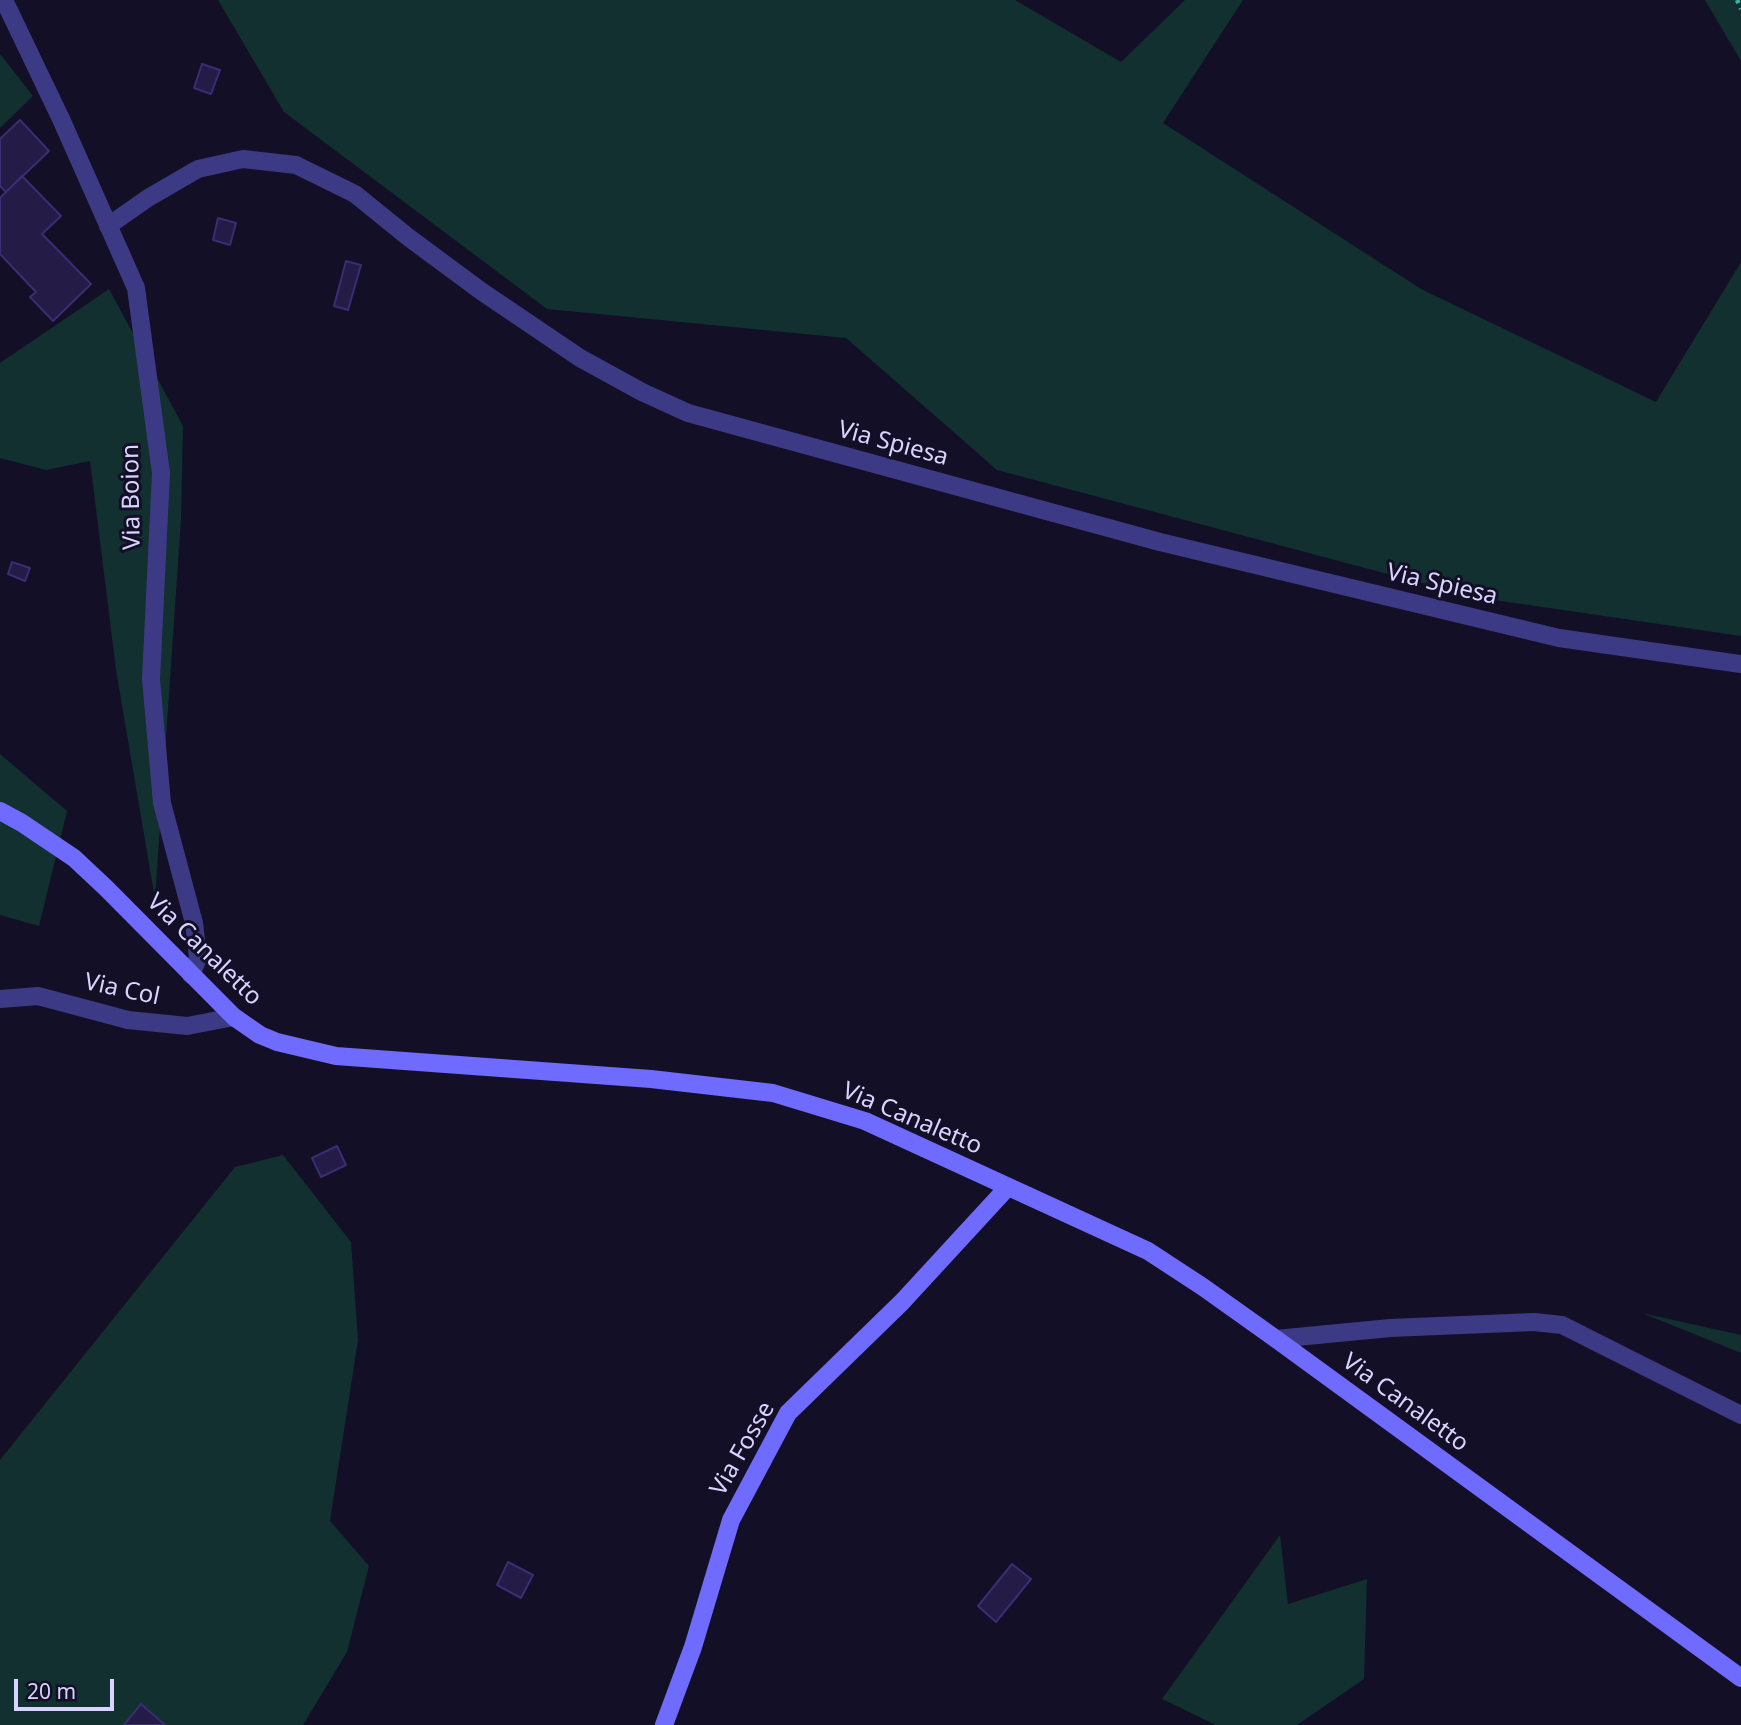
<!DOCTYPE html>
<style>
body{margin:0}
#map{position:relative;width:1741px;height:1725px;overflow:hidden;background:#130f26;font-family:"Noto Sans",sans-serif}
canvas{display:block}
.scale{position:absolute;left:14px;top:1679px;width:100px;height:32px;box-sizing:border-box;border:4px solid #d9d4ff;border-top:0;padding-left:9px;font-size:21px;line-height:24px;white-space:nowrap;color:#d9d4ff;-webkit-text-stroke:5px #130f26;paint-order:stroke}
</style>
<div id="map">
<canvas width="1741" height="1725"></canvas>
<div class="scale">20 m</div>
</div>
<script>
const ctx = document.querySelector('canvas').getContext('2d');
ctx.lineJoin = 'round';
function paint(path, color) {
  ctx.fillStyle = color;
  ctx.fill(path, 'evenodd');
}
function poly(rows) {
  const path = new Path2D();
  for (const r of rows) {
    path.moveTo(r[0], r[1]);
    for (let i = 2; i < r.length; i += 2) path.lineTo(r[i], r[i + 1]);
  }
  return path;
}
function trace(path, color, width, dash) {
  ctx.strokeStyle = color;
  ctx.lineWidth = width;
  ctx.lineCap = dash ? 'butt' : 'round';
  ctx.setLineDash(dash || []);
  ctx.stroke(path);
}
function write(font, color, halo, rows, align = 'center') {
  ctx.font = font + ' "Noto Sans",sans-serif';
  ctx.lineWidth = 6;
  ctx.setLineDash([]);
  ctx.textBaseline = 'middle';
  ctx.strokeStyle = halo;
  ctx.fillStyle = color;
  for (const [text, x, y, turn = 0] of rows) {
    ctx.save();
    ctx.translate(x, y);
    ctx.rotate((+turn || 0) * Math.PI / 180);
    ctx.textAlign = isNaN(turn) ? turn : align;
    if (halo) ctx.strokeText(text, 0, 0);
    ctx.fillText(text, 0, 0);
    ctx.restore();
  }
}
paint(poly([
 [218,0,1015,0,1121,62,1185,0,1243,0,1163,123,1421,289,1656,402,1741,262,1741,636,1474,597,997,470,846,338,547,309,284,112],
 [1705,0,1741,0,1741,61],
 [0,54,33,96,0,128],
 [109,289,183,426,181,519,155,899,116,670,90,461,46,470,0,458,0,363],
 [0,754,67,811,39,926,0,915],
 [283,1155,351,1242,358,1340,330,1521,369,1566,347,1652,303,1725,0,1725,0,1460,235,1167],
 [1642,1313,1741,1335,1741,1353],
 [1280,1535,1288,1604,1367,1579,1364,1679,1297,1725,1216,1725,1162,1699]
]), '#12302f');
const building = poly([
 [202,64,220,70,211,94,194,88,202,64],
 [20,120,49,151,6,192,0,186,0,139,20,120],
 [22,176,61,216,42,234,91,284,53,321,30,297,36,292,0,254,0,198,22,176],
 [218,218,236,223,230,245,213,240,218,218],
 [346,261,361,265,348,310,334,306,346,261],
 [12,562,30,568,25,581,8,574,12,562],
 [337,1146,346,1165,321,1177,312,1158,337,1146],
 [508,1562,533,1575,521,1598,497,1585,508,1562],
 [1012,1564,1031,1579,996,1622,978,1606,1012,1564],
 [141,1704,165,1725,124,1725,141,1704]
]);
paint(building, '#241b47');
trace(building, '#3b2d73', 2);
trace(poly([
 [1737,0,1741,9]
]), '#2fb8b0', 4.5, [3.5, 5]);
trace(poly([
 [4,0,61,119,136,288,161,473,151,679,162,803,194,923,198,958,191,975],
 [108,226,148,198,198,169,243,159,296,165,355,194,408,237,481,291,580,358,642,392,688,413,1160,542,1559,638,1741,664],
 [0,999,38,996,128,1020,187,1026,234,1017],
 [1276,1339,1390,1328,1534,1322,1562,1325,1741,1415]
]), '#3d3a85', 18);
trace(poly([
 [0,811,22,823,74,858,106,888,234,1017,260,1035,277,1042,336,1056,651,1079,773,1093,865,1121,1148,1251,1203,1287,1276,1339,1741,1678],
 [664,1725,693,1647,731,1520,788,1413,902,1302,1007,1188]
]), '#6f6bff', 18);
write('24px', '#d9d4ff', '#130f26', [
 ["Via Spiesa",893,444,15],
 ["Via Boion",132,497,-91],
 ["Via Spiesa",1442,585,13],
 ["Via Canaletto",204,950,44],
 ["Via Col",122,990,12],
 ["Via Canaletto",912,1119,23],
 ["Via Canaletto",1405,1403,36],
 ["Via Fosse",743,1449,-60]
]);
</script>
